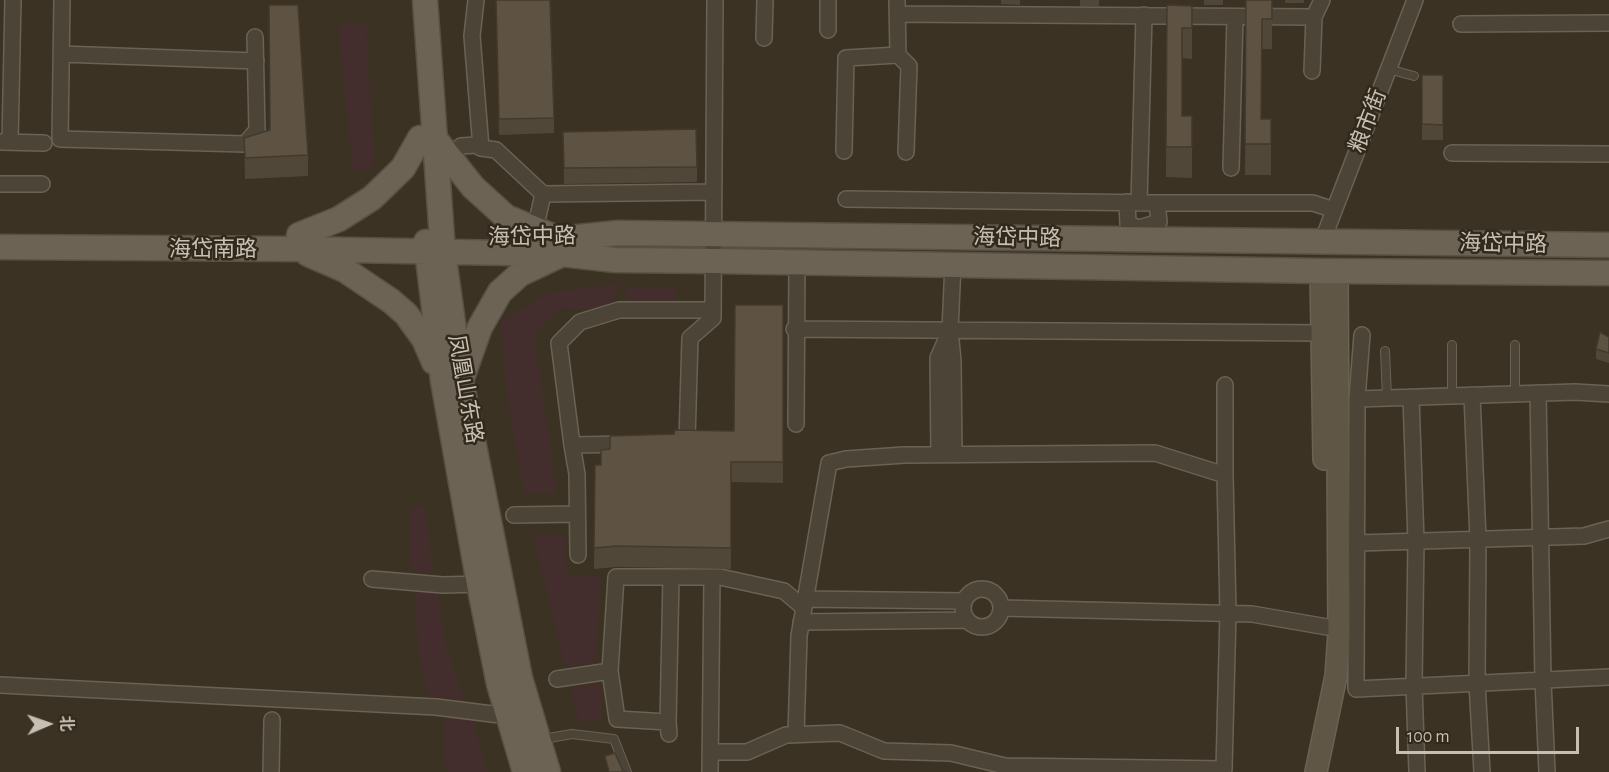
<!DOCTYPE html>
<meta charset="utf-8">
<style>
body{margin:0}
#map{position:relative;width:1609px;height:772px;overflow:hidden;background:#3c3223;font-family:"Alegreya Sans","Noto Sans SC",sans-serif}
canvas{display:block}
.north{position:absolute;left:18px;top:694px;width:60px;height:60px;-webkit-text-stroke:4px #31291c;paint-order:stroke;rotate:88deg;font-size:16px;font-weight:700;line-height:24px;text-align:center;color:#c7c0b2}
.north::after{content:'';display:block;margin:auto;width:21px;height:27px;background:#c7c0b2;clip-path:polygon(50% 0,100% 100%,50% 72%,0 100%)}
.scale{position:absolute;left:1396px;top:727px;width:183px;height:27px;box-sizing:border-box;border:3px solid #c7c0b2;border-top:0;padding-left:8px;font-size:18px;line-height:21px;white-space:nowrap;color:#c7c0b2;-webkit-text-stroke:4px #31291c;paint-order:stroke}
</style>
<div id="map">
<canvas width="1609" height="772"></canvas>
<div class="north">北</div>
<div class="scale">100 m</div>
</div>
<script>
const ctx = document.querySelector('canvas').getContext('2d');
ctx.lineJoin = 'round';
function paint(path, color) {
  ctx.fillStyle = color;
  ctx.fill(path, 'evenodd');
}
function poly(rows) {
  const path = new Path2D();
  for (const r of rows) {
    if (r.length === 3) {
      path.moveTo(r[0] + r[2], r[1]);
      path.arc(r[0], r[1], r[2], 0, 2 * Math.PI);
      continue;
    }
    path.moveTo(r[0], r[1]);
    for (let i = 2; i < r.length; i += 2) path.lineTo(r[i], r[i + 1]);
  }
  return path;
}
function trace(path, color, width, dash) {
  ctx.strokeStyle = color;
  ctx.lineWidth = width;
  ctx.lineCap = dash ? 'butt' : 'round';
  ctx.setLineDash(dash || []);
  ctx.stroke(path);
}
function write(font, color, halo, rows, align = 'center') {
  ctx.font = font + ' "Alegreya Sans","Noto Sans SC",sans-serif';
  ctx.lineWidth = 5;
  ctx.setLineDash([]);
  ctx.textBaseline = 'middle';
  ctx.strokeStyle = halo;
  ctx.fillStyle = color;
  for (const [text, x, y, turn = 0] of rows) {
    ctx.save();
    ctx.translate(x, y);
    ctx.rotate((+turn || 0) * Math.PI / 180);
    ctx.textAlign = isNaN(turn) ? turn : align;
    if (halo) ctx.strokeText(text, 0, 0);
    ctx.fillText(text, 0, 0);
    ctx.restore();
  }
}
paint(poly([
 [339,25,366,25,374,159,368,170,353,171],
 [619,284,608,308,560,309,534,335,557,494,524,493,507,389,501,321,550,293],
 [627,288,676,288,674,303,625,301],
 [425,505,433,575,411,570,411,508],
 [534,535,565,535,567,574,601,577,595,662,565,667],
 [416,591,437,592,445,643,465,701,430,696,418,651],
 [601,684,602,719,580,723,571,688],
 [446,715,472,718,488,772,449,772,444,760]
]), '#442e2d');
const lane = poly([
 [1388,69,1414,76],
 [1515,345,1515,394],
 [1385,351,1387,398],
 [1452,396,1452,345],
 [543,739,572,734,614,739,627,772]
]);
const street = poly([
 [62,0,60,139,245,144,257,130,255,37],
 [476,0,472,36,481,148,496,150,543,194,714,192],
 [897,0,898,55,909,66,906,152],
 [897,14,1314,17],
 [1461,24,1609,23],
 [828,30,828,0],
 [764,38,765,0],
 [61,54,256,61],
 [1312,71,1314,17,1322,0],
 [2,142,44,143],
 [10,142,13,0],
 [461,146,476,145,481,148],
 [844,151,846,58,898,55],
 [1452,153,1609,154],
 [1231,168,1235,17],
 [0,184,42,184],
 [846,199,1157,203,1313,203,1334,210],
 [1127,202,1128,224,1139,228,1159,222,1157,203],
 [1139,203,1144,15],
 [535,230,543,194],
 [1322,242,1415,0],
 [953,264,950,330,953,361,954,454],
 [794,329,1322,333],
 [1362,335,1357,399,1356,689,1609,677],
 [1538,393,1543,680,1547,772],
 [1472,395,1478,540,1477,683,1482,772],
 [1411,397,1416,541,1414,685,1417,772],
 [1357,399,1575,392,1609,394],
 [796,424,797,262],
 [687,440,690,338,713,318,715,0],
 [572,445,630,444],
 [939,454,938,358,949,333],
 [514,515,577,514],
 [1358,543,1584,536,1609,529],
 [578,555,577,474,572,445,559,343,580,322,619,310,713,310],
 [372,579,443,585,479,584],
 [982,608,19],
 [805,599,964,601],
 [1001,608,1252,614,1327,627],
 [801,622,966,620],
 [557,679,610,671],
 [0,685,436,707,508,716],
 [668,722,617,719,610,671,616,577,720,577,784,591,804,608],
 [669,734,668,722,671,577],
 [796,735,799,636,829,463,846,459,904,455,1155,453,1225,475],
 [711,752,747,752,786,735,840,733,884,751,951,753,1005,766,1224,769,1228,613,1225,475,1225,385],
 [271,772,272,720],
 [710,772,712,577]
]);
const secondary = poly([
 [1321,271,1324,459],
 [1316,772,1336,676,1339,634,1337,271]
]);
const primary = poly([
 [425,0,443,252,461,380,520,678,548,772],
 [435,139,473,187,506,217,557,238],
 [299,235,339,219,372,198,403,168,420,138],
 [538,239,559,239,618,233,1609,245],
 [426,242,443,381,479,584,499,684,525,772],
 [0,247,297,249,562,254,615,260,714,261,1321,271,1609,273],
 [308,254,345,270,391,301,406,314,424,339,434,362],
 [463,375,480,327,500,292,520,274,558,256]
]);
trace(lane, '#6a6255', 10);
trace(street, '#6a6255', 18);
trace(secondary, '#6a6255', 24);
trace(primary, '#585043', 27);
trace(lane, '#4c4437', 8);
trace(street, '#4c4437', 15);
trace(secondary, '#5f5645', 21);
trace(primary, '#6c6355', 24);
paint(poly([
 [496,0,554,118,554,133,499,135],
 [1001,0,1020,0,1020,5,1001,4],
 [1080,0,1099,0,1099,6,1080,6],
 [1204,0,1223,0,1223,5,1204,5],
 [1246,0,1272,0,1272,49,1262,49,1261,119,1271,119,1271,175,1245,175],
 [1285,0,1304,0,1304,3,1285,3],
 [1167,5,1192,6,1192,59,1182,58,1182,116,1192,116,1192,178,1166,177],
 [1422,75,1443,75,1443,140,1422,140],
 [563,132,697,167,697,182,564,184],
 [244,138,308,155,308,176,245,179],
 [783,305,783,483,731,482,731,569,616,567,594,569,595,465,601,465,674,434,734,431],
 [1609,337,1609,363,1596,359,1596,349]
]), '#514739');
const building = poly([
 [496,0,550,0,554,118,499,119,496,0],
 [1246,0,1272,0,1272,19,1262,19,1261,119,1271,119,1271,144,1245,144,1246,0],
 [269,5,298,5,308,155,245,158,244,138,270,130,269,5],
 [1167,5,1192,6,1192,28,1182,28,1182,116,1192,116,1192,147,1166,147,1167,5],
 [1422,75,1443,75,1443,125,1422,124,1422,75],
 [696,129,697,167,564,168,563,132,696,129],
 [735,305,783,305,783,462,731,462,731,548,616,546,594,548,595,465,601,465,601,450,610,449,610,436,674,434,675,430,734,431,735,305],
 [1600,332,1609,337,1609,353,1596,349,1600,332],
 [615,753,623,771,627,772,609,772,605,756,615,753]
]);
paint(building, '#5e5342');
trace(building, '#423a2e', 1.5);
write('22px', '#c7c0b2', '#31291c', [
 ["粮市街",1368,121,-69],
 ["海岱中路",532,237,-1],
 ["海岱中路",1017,238,1],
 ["海岱中路",1503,244,1],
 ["海岱南路",213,249],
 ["凤凰山东路",465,389,80]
]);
</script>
